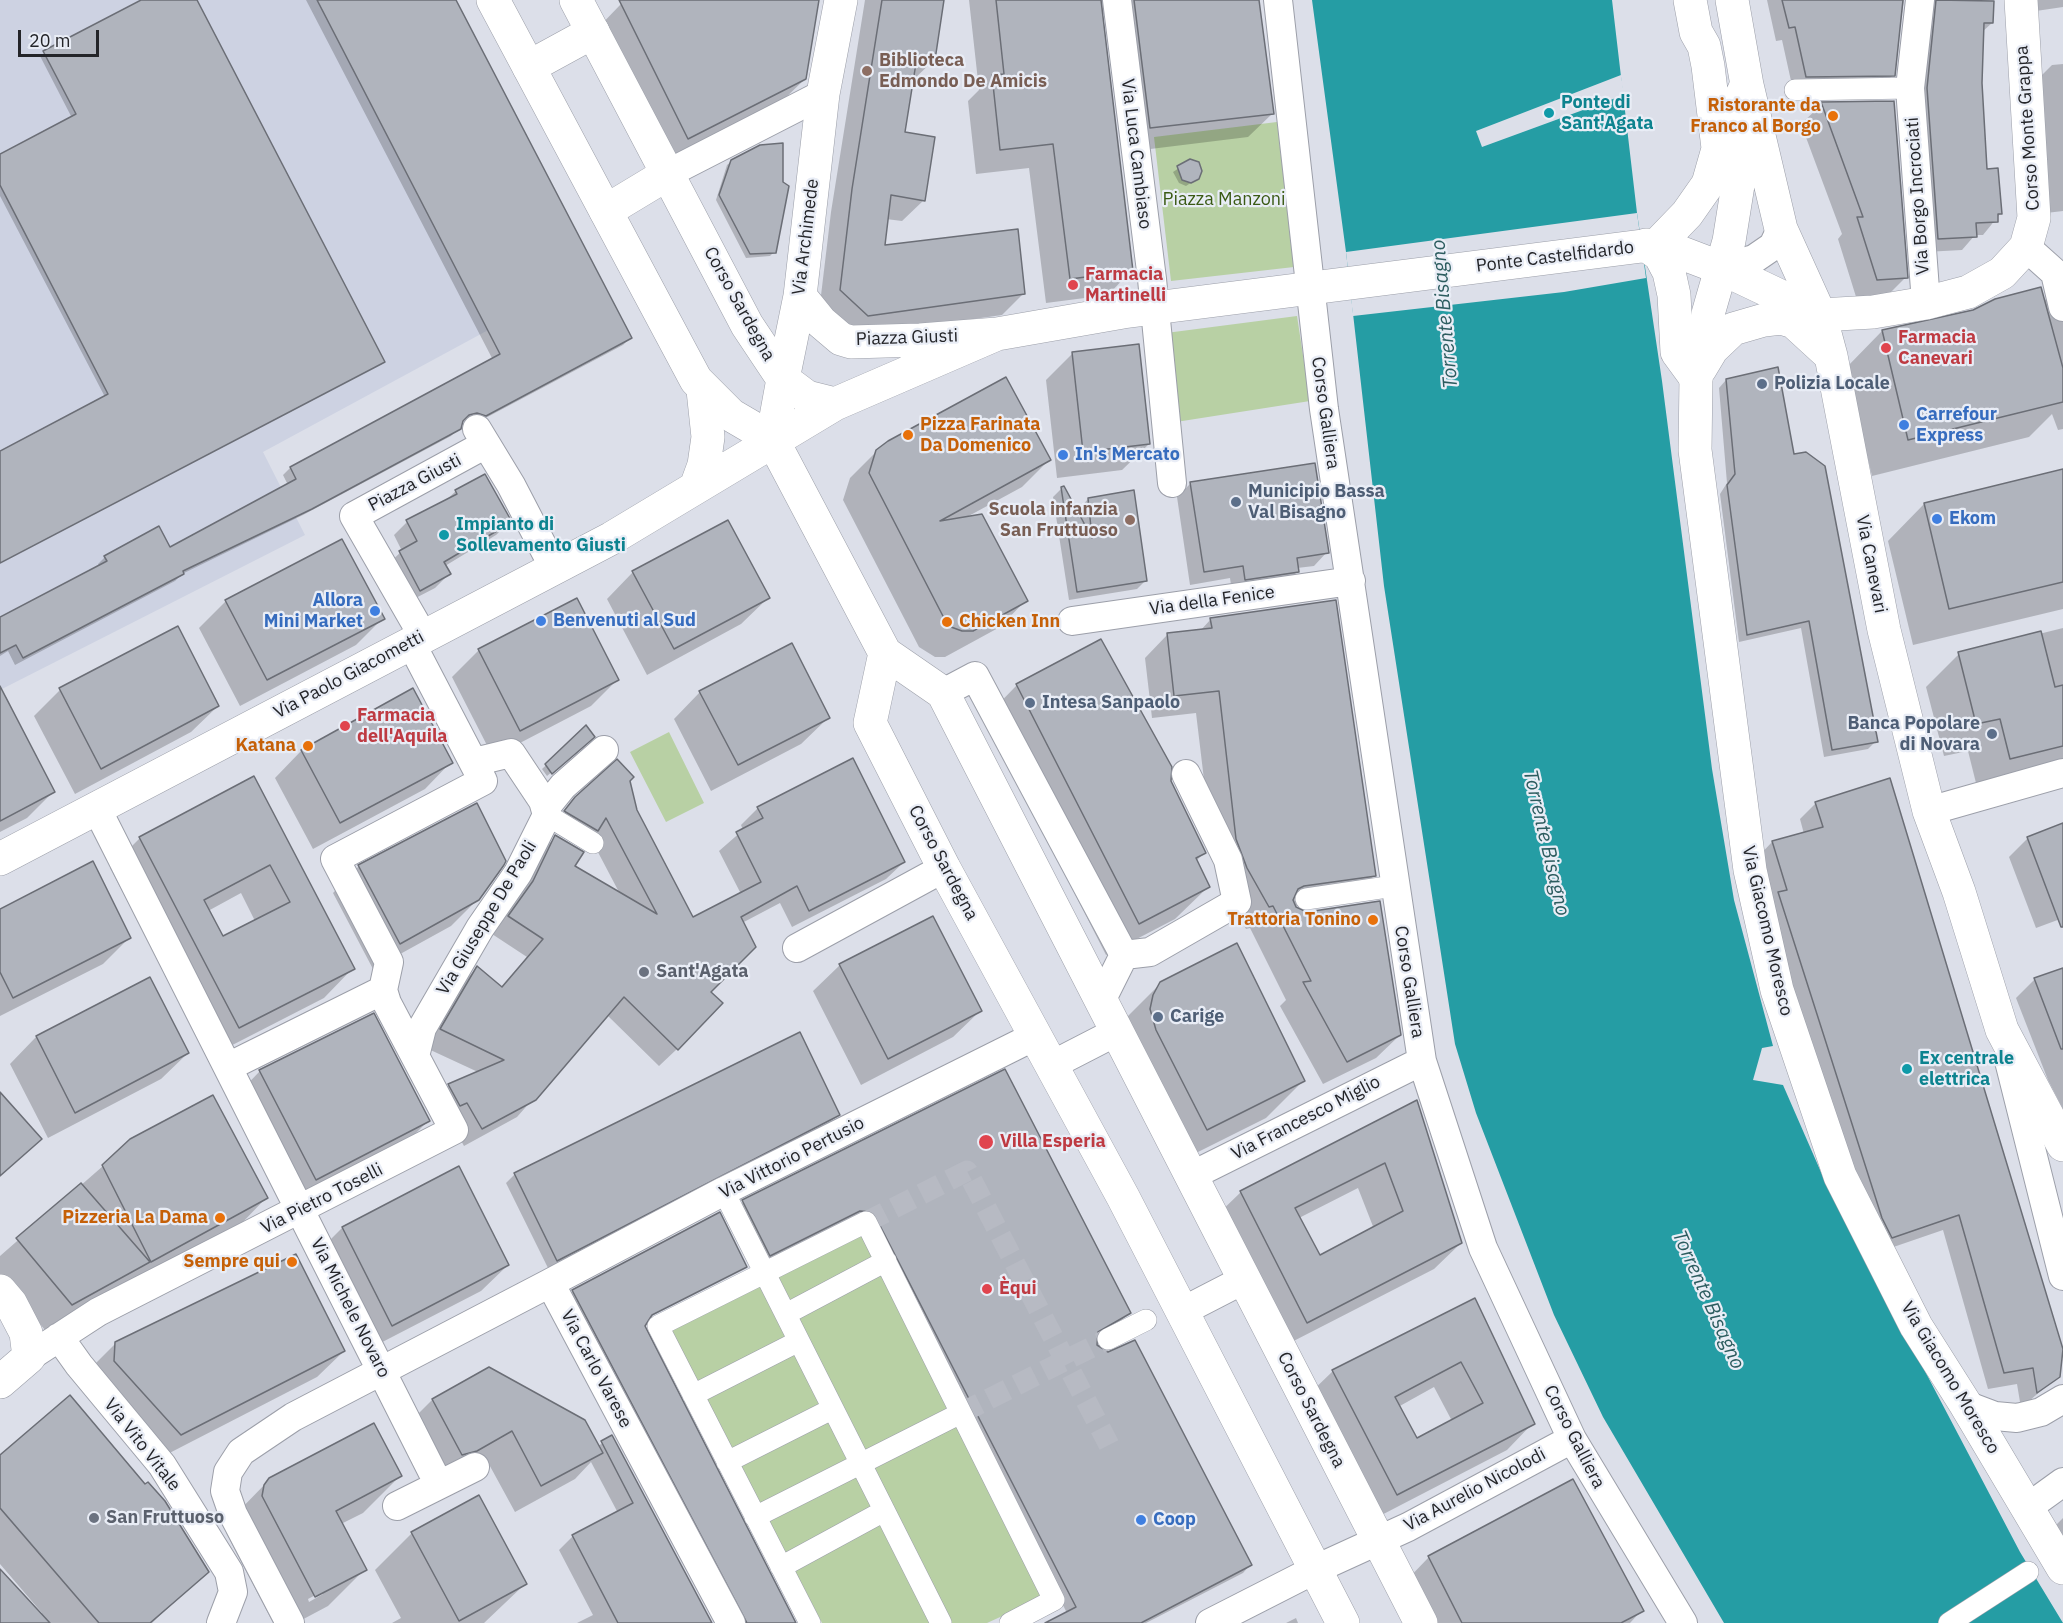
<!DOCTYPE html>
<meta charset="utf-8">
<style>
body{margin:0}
#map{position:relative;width:2063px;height:1623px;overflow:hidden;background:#dcdfe9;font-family:"IBM Plex Sans",sans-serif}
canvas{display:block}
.scale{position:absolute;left:18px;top:30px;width:81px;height:27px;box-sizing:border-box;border:3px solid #242529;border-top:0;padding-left:8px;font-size:18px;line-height:21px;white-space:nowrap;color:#242529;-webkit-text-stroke:4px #e9edf6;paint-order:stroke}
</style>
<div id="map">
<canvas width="2063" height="1623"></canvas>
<div class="scale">20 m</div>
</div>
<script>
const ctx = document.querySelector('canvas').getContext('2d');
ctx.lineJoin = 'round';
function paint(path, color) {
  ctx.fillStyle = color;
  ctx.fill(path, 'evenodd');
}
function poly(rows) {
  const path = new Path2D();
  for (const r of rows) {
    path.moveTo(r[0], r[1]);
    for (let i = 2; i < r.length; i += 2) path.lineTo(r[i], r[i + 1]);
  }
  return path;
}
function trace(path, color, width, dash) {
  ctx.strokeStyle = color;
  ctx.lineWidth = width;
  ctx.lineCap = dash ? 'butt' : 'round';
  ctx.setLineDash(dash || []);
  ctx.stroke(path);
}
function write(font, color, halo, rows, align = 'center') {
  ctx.font = font + ' "IBM Plex Sans",sans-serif';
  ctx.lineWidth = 4.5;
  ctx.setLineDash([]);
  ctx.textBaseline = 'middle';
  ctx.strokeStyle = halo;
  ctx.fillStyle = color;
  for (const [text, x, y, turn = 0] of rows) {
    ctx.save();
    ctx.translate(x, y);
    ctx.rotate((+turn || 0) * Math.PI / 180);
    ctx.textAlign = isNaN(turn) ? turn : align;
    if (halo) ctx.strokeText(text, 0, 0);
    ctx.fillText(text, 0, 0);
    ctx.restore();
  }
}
paint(poly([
 [0,0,443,0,588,276,263,452,305,535,0,690]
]), '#cdd2e2');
paint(poly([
 [1277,122,1294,267,1171,281,1154,137],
 [1297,316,1310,401,1176,422,1166,333],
 [669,732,704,803,666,822,630,752],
 [861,1233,1044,1597,987,1623,822,1623,669,1328]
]), '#b8d0a4');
paint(poly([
 [1312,0,1612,0,1637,213,1662,381,1712,769,1734,900,1773,1046,1762,1048,1753,1080,1783,1085,1824,1179,2020,1552,2063,1623,1724,1623,1603,1417,1554,1315,1476,1113,1455,1044,1384,586,1346,252]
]), '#259da4');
paint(poly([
 [1621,75,1624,95,1482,147,1476,131],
 [1637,213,1646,278,1564,292,1353,316,1346,252]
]), '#dcdfe9');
paint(poly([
 [144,0,195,0,383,361,0,563,0,452,105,397,0,196,0,156,72,118,40,56],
 [306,0,454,0,630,338,623,345,478,422,469,419,461,421,459,428,451,436,303,515,182,574,175,581,15,665,8,651,0,656,0,618,99,567,98,564,105,557,170,549,288,485,283,475,290,468,493,360],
 [630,0,818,0,805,79,778,105,662,164,595,31,621,4],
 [865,0,943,0,934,60,912,81,904,134,924,200,902,221,886,219,883,246,1023,294,1002,315,846,337,819,312,831,212],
 [969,0,1258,0,1273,113,1248,137,1126,152,1110,23,1100,10,1132,270,1108,295,1046,303,1029,168,976,174,968,101,979,90],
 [1767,0,1904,0,1893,75,1880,88,1793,90,1782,40,1776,41],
 [1916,0,1982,0,1992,23,1982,32,1980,83,1985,170,2000,214,1983,235,1975,235,1962,250,1925,252],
 [2035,0,2063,0,2063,7,2036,11],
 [2063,64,2063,211,2046,213,2034,83,2052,65],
 [1822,104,1906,277,1886,297,1857,300,1838,239,1842,234,1801,124],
 [732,161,774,252,770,256,746,258,716,200,727,165],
 [1190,161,1198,178,1186,186,1179,183,1173,172],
 [2063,282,2063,429,2058,430,2052,414,2029,437,1872,476,1846,368,1882,331,2044,301],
 [1073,353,1149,444,1122,470,1057,478,1046,380],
 [1726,380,1793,456,1876,741,1868,749,1824,757,1801,628,1739,642,1720,494,1727,483,1719,388],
 [877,451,1049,460,1022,487,965,518,1026,600,1000,627,945,657,935,657,919,647,843,500,850,478],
 [2063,470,2063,609,1913,645,1888,541,1924,504],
 [1191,483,1327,552,1314,566,1297,568,1298,571,1284,585,1232,592,1230,578,1190,585,1177,497],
 [1062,488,1081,520,1080,508,1088,499,1146,580,1137,589,1069,600,1053,497],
 [456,491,510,522,496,535,445,566,449,574,435,588,406,603,386,566,402,551,394,535,407,522,445,501],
 [633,572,768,598,741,624,647,675,607,599],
 [576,600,617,680,591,706,493,757,452,677,479,650],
 [226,601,383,618,356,645,240,706,199,628],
 [1211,619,1375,875,1351,898,1292,907,1307,913,1400,1035,1376,1058,1323,1084,1280,1006,1286,1000,1250,928,1246,929,1224,891,1214,863,1196,713,1152,718,1145,658,1168,634,1200,631],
 [2063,628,2063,769,1978,791,1968,751,1944,756,1926,687,1959,654],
 [1017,685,1170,782,1204,853,1195,862,1208,887,1175,919,1106,955,985,718],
 [60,690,218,706,191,732,75,794,34,716],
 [412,690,451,762,425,789,313,849,275,778,301,751],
 [700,692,828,718,801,744,711,791,674,719],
 [0,720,53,792,27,818,0,832],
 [586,728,589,740,547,776,542,769],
 [617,761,629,780,635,810,692,919,741,894,719,851,743,830,741,825,758,808,904,862,886,879,792,927,780,903,742,923,709,992,677,1049,659,1066,607,1015,517,1117,464,1146,449,1119,432,1102,449,1085,478,1072,424,1047,460,985,477,968,500,988,527,957,492,934,538,854,556,837,573,867,620,894,590,837,579,847,548,829],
 [253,778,353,968,324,998,209,1057,110,868,140,838],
 [241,893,255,921,222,938,208,911],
 [1889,780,2063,1354,2058,1376,2021,1408,2017,1384,1988,1389,1943,1230,1876,1253,1763,909,1756,859,1772,842,1804,834,1800,819,1816,803],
 [2063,825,2063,918,2036,928,2009,857,2028,838],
 [359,866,478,899,451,926,373,969,333,893],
 [0,910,130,937,103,964,0,1016],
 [840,965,980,1011,953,1037,861,1085,813,991],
 [2063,969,2063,1109,2048,1080,2016,998,2035,979],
 [149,979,188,1053,161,1079,48,1138,10,1064,36,1037],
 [1161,983,1303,1081,1266,1118,1170,1166,1123,1021],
 [260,1071,429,1120,402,1147,290,1205,234,1098],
 [1005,1071,1129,1313,1121,1321,1096,1335,1095,1346,1250,1565,1243,1573,1146,1623,1048,1623,1067,1613,866,1219,762,1262,736,1209,743,1202],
 [1416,1102,1461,1243,1434,1269,1280,1348,1214,1218,1241,1192],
 [1358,1188,1374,1229,1319,1257,1299,1218],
 [838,1115,829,1123,548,1268,506,1183,515,1174],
 [103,1166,266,1198,240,1225,45,1330,0,1276,0,1256],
 [458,1168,508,1265,481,1291,365,1351,316,1254,342,1228],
 [746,1267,649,1317,644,1326,771,1623,743,1623,569,1295,573,1291],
 [1474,1300,1533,1423,1507,1450,1370,1521,1306,1397,1333,1371],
 [1434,1387,1452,1421,1416,1440,1398,1407],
 [116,1343,344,1351,317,1377,154,1461,89,1370],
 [489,1369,598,1446,612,1437,711,1623,577,1623,593,1615,559,1550,573,1536,618,1513,591,1462,575,1479,515,1512,485,1457,449,1477,406,1426,432,1400],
 [0,1457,207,1571,152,1623,0,1623,0,1571,40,1615,42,1613,0,1564],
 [400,1476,363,1513,341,1524,365,1569,328,1606,296,1623,273,1623,226,1533,227,1523,233,1517,270,1479],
 [323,1591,323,1594,309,1602,308,1599],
 [2063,1518,2063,1546,2052,1529],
 [412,1533,525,1584,484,1623,392,1623,401,1618,375,1570],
 [1429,1557,1642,1610,1630,1623,1423,1623,1403,1584],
 [1296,1618,1298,1623,1286,1623]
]), '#0003');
const building = poly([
 [141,0,197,0,385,362,0,563,0,451,108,394,0,185,0,154,76,114,43,51,141,0],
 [317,0,456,0,632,338,486,416,477,413,469,415,463,421,461,429,312,509,183,571,184,574,23,658,16,645,0,653,0,617,107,561,104,556,159,526,170,547,296,479,290,467,500,354,317,0],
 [619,0,819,0,806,79,688,139,619,0],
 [882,0,944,0,935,60,917,57,905,132,935,137,925,201,891,195,885,245,1018,229,1025,294,868,316,840,290,852,189,882,0],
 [996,0,1101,0,1133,271,1070,279,1053,144,1000,150,992,75,1004,74,996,0],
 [1134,0,1259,0,1274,114,1150,128,1134,0],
 [1782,0,1903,0,1895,76,1806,77,1795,27,1789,28,1782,0],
 [1936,0,1994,1,1993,23,1984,23,1982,83,1987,169,1998,168,2002,214,1998,214,1998,222,1976,223,1977,237,1938,239,1927,88,1936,0],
 [1894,101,1908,278,1877,280,1857,217,1863,217,1821,102,1894,101],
 [783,143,783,182,789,186,776,253,750,254,719,195,731,160,760,145,783,143],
 [1190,159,1199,162,1202,171,1199,179,1191,183,1182,180,1177,166,1190,159],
 [2041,287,2063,368,2063,402,1908,440,1882,330,1973,310,1995,299,2041,287],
 [1139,344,1150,444,1083,452,1072,352,1139,344],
 [1778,367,1794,454,1806,452,1825,466,1878,742,1832,750,1809,621,1747,635,1727,485,1735,474,1726,379,1778,367],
 [1006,377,1051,460,940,521,982,514,1028,601,973,631,962,631,951,627,945,620,869,473,876,450,888,441,1006,377],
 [1315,463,1329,553,1297,558,1299,572,1245,580,1243,566,1204,572,1190,482,1315,463],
 [2063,469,2063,582,1949,609,1924,503,2063,469],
 [485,474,512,522,444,562,451,574,420,591,399,551,417,541,406,520,457,494,455,490,485,474],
 [1064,486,1092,538,1088,498,1134,490,1147,581,1077,592,1061,487,1064,486],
 [728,520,770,598,674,649,632,571,728,520],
 [342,539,385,619,267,680,225,600,342,539],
 [577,598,619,680,520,731,478,649,577,598],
 [1336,600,1376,876,1304,886,1298,889,1293,900,1296,907,1307,912,1380,901,1401,1035,1347,1062,1303,982,1311,981,1273,906,1269,907,1247,868,1236,839,1219,691,1174,696,1167,633,1212,628,1210,618,1336,600],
 [178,626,219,706,101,769,59,688,178,626],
 [2041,631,2055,687,2063,685,2063,746,2010,759,2000,719,1976,724,1958,652,2041,631],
 [1101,639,1172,767,1171,781,1206,853,1196,858,1210,887,1139,924,1016,684,1101,639],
 [792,643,830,718,738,765,699,691,792,643],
 [0,686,55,792,0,821,0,686],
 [413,688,453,763,340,823,301,750,413,688],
 [586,725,595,737,552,774,545,764,586,725],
 [853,758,905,862,809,911,797,886,741,917,756,947,711,992,723,1003,678,1050,624,997,536,1100,482,1129,467,1103,460,1106,448,1084,504,1060,440,1029,477,966,502,987,543,939,508,916,533,881,555,835,584,852,575,866,657,914,606,818,598,831,564,811,575,797,617,759,634,777,630,781,637,810,693,917,761,882,736,832,763,818,757,807,853,758],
 [254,776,355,969,239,1028,139,837,254,776],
 [270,865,290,902,223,936,204,900,270,865],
 [1890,778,2063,1349,2060,1377,2037,1393,2033,1368,2004,1373,1959,1215,1892,1238,1882,1218,1778,892,1787,890,1772,841,1823,827,1815,802,1890,778],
 [477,803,506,861,504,865,479,900,400,944,358,865,477,803],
 [2063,823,2063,927,2061,927,2027,837,2063,823],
 [93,861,131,938,13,998,0,972,0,909,93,861],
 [933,916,982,1011,888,1059,839,964,933,916],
 [1237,943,1305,1081,1207,1130,1156,1030,1150,1009,1153,995,1160,982,1237,943],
 [2063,968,2063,1049,2061,1049,2034,978,2063,968],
 [150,977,189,1053,75,1113,36,1036,150,977],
 [374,1013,430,1121,316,1180,259,1070,374,1013],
 [800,1032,840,1115,557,1261,514,1173,800,1032],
 [1005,1069,1131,1313,1098,1332,1097,1345,1108,1352,1135,1340,1252,1565,1141,1623,1045,1623,1076,1607,873,1212,860,1211,770,1256,742,1200,1005,1069],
 [0,1092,42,1139,0,1176,0,1092],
 [213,1095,268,1198,151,1262,102,1165,130,1139,213,1095],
 [1417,1100,1462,1243,1307,1323,1240,1191,1417,1100],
 [1385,1163,1403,1211,1320,1255,1295,1208,1385,1163],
 [459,1166,509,1265,392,1326,342,1227,459,1166],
 [81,1183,150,1262,72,1305,16,1238,81,1183],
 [720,1212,747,1267,652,1315,645,1326,796,1623,747,1623,572,1290,720,1212],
 [296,1254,345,1351,181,1435,114,1361,115,1342,296,1254],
 [1475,1298,1535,1424,1397,1495,1332,1370,1475,1298],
 [1461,1362,1483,1403,1417,1438,1395,1397,1461,1362],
 [489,1367,585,1420,603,1453,541,1486,512,1431,477,1451,462,1455,432,1399,489,1367],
 [70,1395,145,1484,148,1482,165,1501,209,1572,150,1623,99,1623,0,1508,0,1455,70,1395],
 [374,1423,402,1476,336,1511,367,1570,315,1597,262,1496,264,1485,269,1478,374,1423],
 [612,1435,712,1623,618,1623,572,1535,633,1503,601,1441,612,1435],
 [1573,1479,1644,1611,1621,1623,1462,1623,1428,1556,1573,1479],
 [479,1495,527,1584,459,1621,411,1532,479,1495],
 [0,1569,50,1623,0,1623,0,1569]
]);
paint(building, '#b0b4bd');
trace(building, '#6b6e76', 1.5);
trace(poly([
 [866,1222,967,1171,1109,1445],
 [961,1413,1108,1339]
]), '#b7bac3', 21, [21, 10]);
const pedestrian = poly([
 [1795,90,1910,88],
 [547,815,593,843],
 [1306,899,1394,886],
 [730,1204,941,1623],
 [786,1314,886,1261],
 [1108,1339,1146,1320],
 [693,1395,799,1341],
 [727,1462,832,1409],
 [755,1517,961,1413],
 [781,1567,884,1511],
 [810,1623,658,1326,866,1222,1054,1600,1010,1623],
 [1949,1623,2028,1572]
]);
const minor = poly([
 [1117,0,1152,279,1172,483],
 [1278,0,1324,409,1422,1061,1483,1248,1572,1439,1683,1623],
 [1920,0,1910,88,1926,303],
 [669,173,823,94],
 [2026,247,2055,273,2063,307],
 [1721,268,1754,259,1773,246,1781,229],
 [477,429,511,485,554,568],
 [1072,621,1351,581],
 [423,636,354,516,486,444],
 [943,693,975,676,1124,955],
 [546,807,563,786,604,750],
 [97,809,439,1485,475,1467],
 [1929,811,2063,773],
 [797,948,944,868],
 [1102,999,1124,955,1150,952,1237,902,1228,860,1186,774],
 [415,1056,422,1028,480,928,518,873,547,815,543,801,511,753,474,762],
 [2008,1057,2063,1276],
 [1050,1066,1118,1031],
 [228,1067,383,990],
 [1191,1176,1422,1061],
 [550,1283,724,1191,1035,1036],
 [1183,1311,1245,1279],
 [59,1337,79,1365,162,1465,229,1572,233,1592,221,1623],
 [29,1357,98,1312,454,1130,387,1003,383,990,389,962,335,859,483,781,411,643],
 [1966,1405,1995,1416,2017,1418,2041,1412,2063,1399],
 [397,1506,439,1485],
 [2027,1508,2063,1482],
 [290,1623,233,1514,225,1491,228,1472,241,1452,293,1417,550,1283,731,1623],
 [1210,1623,1316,1569,1408,1527,1572,1439]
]);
const tertiary = poly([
 [1690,0,1696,32,1704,46,1708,66,1718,148],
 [529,67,593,32],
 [606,211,669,173],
 [1658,244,1687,214,1708,184,1718,149,1746,86],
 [1646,245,1660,255,1669,272,1674,295,1677,352,1696,378],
 [800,296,821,322,841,339,851,342,920,340,997,334,1123,312,1658,244,1721,268,1820,315],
 [1801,320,1820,315,1873,312,1926,303,1968,292,2002,273,2026,247,2034,218,2021,0],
 [835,404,807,397,783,379,800,296,823,94,841,0],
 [696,487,704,465,708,437,703,390],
 [0,859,612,538,835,404,997,334],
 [0,1291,11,1304,26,1333,29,1357,0,1382]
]);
const secondary = poly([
 [493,0,696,380,731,415,772,439,885,653,943,693,1421,1623],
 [576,0,747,325,783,379,772,439],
 [885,653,870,723,944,868,1123,1197,1343,1623]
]);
const primary = poly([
 [1732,0,1747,85,1781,229,1820,315,1831,356,1884,630,1929,811,1959,892,2002,1030,2063,1145],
 [1747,85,1742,160,1729,241,1708,314,1696,378,1695,450,1750,870,1777,990,1840,1176,1916,1326,1966,1405,2063,1568],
 [1700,369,1712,349,1733,329,1764,320,1781,318,1794,322,1830,355]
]);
trace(pedestrian, '#9c9fa9', 22);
trace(minor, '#9c9fa9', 30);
trace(tertiary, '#9c9fa9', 34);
trace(secondary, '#9c9fa9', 34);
trace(primary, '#9c9fa9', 34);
trace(pedestrian, '#fff', 21);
trace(minor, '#fff', 28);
trace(tertiary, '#fff', 33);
trace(secondary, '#fff', 33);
trace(primary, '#fff', 33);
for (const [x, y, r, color] of [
 [867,71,6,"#8d6e63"],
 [1549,113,6,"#0f9aa8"],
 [1833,116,6,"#e8710a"],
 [1073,285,6,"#e0444e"],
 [1886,348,6,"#e0444e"],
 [1762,384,6,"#5c6f8a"],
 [1904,425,6,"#3f7fe0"],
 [908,435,6,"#e8710a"],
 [1063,455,6,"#3f7fe0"],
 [1236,502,6,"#5c6f8a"],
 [1937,519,6,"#3f7fe0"],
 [1130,520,6,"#8d6e63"],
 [444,535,6,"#0f9aa8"],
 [375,611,6,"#3f7fe0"],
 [541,621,6,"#3f7fe0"],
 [947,622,6,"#e8710a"],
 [1030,703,6,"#5c6f8a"],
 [345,726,6,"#e0444e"],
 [1992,734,6,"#5c6f8a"],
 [308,746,6,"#e8710a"],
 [1373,920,6,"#e8710a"],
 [644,972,6,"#6b7280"],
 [1158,1017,6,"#5c6f8a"],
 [1907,1069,6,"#0f9aa8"],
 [986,1142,8,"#e0444e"],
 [220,1218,6,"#e8710a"],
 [292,1262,6,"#e8710a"],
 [987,1289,6,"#e0444e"],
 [94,1518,6,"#6b7280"],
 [1141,1520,6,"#3f7fe0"]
]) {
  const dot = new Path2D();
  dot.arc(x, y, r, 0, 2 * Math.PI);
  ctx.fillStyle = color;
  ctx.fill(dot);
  trace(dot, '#e9edf6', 2);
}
write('bold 18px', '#785e54', '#e9edf6', [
 ["Biblioteca",879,61],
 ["Edmondo De Amicis",879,82],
 ["Scuola infanzia",1118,510,"right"],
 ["San Fruttuoso",1118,531,"right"]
], 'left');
write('bold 18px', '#0d838f', '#e9edf6', [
 ["Ponte di",1561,103],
 ["Sant'Agata",1561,124],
 ["Impianto di",456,525],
 ["Sollevamento Giusti",456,546],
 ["Ex centrale",1919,1059],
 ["elettrica",1919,1080]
], 'left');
write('bold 18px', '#c56008', '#e9edf6', [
 ["Ristorante da",1821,106],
 ["Franco al Borgo",1821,127],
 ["Pizza Farinata",920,425,"left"],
 ["Da Domenico",920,446,"left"],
 ["Chicken Inn",959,622,"left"],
 ["Katana",296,746],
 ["Trattoria Tonino",1361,920],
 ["Pizzeria La Dama",208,1218],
 ["Sempre qui",280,1262]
], 'right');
write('18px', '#242529', '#e9edf6', [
 ["Corso Monte Grappa",2028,128,-94],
 ["Via Luca Cambiaso",1136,154,83],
 ["Via Borgo Incrociati",1918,196,-94],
 ["Via Archimede",806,237,-83],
 ["Ponte Castelfidardo",1555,257,-7],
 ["Corso Sardegna",739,304,61],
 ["Piazza Giusti",907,338,-2],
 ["Corso Galliera",1325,413,82],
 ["Piazza Giusti",415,483,-28],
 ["Via Canevari",1871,564,79],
 ["Via della Fenice",1212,601,-8],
 ["Via Paolo Giacometti",349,675,-28],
 ["Corso Sardegna",943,863,62],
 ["Via Giuseppe De Paoli",487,918,-59],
 ["Via Giacomo Moresco",1767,931,77],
 ["Corso Galliera",1409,982,81],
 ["Via Francesco Miglio",1306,1118,-27],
 ["Via Vittorio Pertusio",792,1158,-27],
 ["Via Pietro Toselli",322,1199,-27],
 ["Via Michele Novaro",350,1308,63],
 ["Via Carlo Varese",596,1369,62],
 ["Via Giacomo Moresco",1950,1378,59],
 ["Corso Sardegna",1311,1410,63],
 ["Corso Galliera",1574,1437,63],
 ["Via Vito Vitale",142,1445,52],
 ["Via Aurelio Nicolodi",1475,1490,-28]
]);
write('18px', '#3a5a14', '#e9edf6', [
 ["Piazza Manzoni",1224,200]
]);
write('bold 18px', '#be3a42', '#e9edf6', [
 ["Farmacia",1085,275],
 ["Martinelli",1085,296],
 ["Farmacia",1898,338],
 ["Canevari",1898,359],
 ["Farmacia",357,716],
 ["dell'Aquila",357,737],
 ["Villa Esperia",1000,1142],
 ["Èqui",999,1289]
], 'left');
write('bold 18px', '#4e5e75', '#e9edf6', [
 ["Polizia Locale",1774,384],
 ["Municipio Bassa",1248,492],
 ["Val Bisagno",1248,513],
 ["Intesa Sanpaolo",1042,703],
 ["Banca Popolare",1980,724,"right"],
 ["di Novara",1980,745,"right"],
 ["Carige",1170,1017]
], 'left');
write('bold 18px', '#366cbe', '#e9edf6', [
 ["Carrefour",1916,415],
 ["Express",1916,436],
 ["In's Mercato",1075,455],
 ["Ekom",1949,519],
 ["Allora",363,601,"right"],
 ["Mini Market",363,622,"right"],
 ["Benvenuti al Sud",553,621],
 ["Coop",1153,1520]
], 'left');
write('bold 18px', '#5b616d', '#e9edf6', [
 ["Sant'Agata",656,972],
 ["San Fruttuoso",106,1518]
], 'left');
write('italic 20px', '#2c5c5f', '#e9edf6', [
 ["Torrente Bisagno",1445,314,-95],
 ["Torrente Bisagno",1546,843,77],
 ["Torrente Bisagno",1708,1300,66]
]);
</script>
